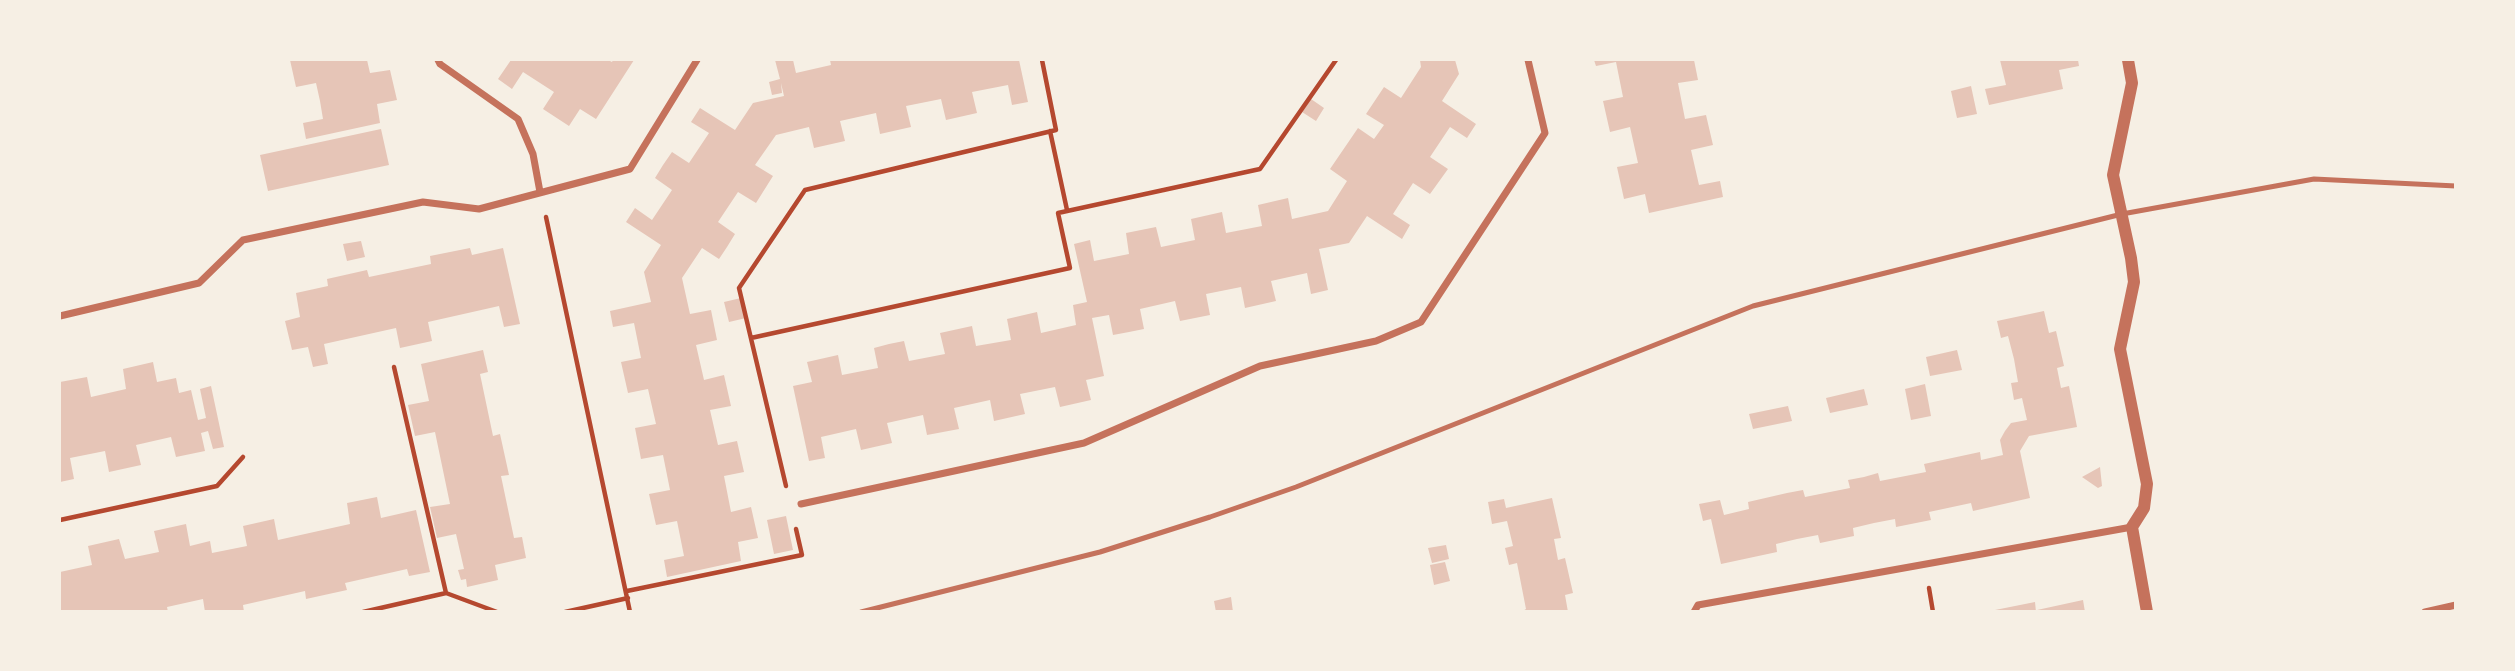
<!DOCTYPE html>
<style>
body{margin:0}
#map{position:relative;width:2515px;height:671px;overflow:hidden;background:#f6efe4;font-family:"Work Sans",sans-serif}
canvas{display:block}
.frame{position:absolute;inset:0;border:61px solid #f6efe4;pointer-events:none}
</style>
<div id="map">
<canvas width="2515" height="671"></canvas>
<div class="frame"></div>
</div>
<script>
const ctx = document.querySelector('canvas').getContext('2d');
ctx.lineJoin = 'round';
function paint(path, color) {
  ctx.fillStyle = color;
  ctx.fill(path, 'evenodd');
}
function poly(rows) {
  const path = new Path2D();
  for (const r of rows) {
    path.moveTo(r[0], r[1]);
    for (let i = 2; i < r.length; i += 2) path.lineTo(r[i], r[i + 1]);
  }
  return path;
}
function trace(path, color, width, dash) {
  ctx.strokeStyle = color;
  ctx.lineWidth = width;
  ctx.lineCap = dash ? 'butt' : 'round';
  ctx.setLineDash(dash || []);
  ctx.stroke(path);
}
paint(poly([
 [290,60,367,60,370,73,390,70,397,100,377,104,380,123,306,139,303,123,323,119,320,101,316,83,296,87],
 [511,60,608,60,612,62,613,60,634,60,596,119,580,109,569,126,543,109,554,92,523,72,512,89,498,79],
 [775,60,793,60,796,73,831,65,830,60,1019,60,1028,102,1012,105,1008,85,972,92,977,113,946,120,941,99,906,106,911,127,880,134,876,113,840,121,845,141,814,148,809,127,776,135,755,165,773,176,756,203,738,192,718,222,735,234,727,247,719,259,702,248,682,278,690,314,711,310,717,340,696,345,704,380,724,375,731,406,710,410,718,445,737,441,744,472,724,476,731,512,751,507,758,538,738,542,741,561,667,577,664,560,684,556,677,521,656,525,649,494,670,490,663,455,641,459,635,428,656,424,648,389,628,393,621,362,641,358,634,323,613,327,610,311,651,302,644,272,661,245,626,222,635,208,652,220,672,190,655,178,663,165,672,152,689,163,709,133,691,122,700,108,735,130,753,103,784,96,781,83,782,93,772,95,769,82,780,79],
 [1420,60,1455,60,1459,74,1442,101,1476,124,1467,138,1450,127,1430,157,1448,169,1430,194,1413,183,1393,214,1410,225,1402,239,1367,216,1349,243,1319,249,1328,290,1311,294,1307,273,1271,281,1276,301,1245,308,1241,287,1206,294,1210,315,1180,321,1175,301,1140,309,1144,329,1129,332,1113,335,1109,315,1092,318,1104,376,1086,380,1091,400,1060,407,1055,387,1020,394,1025,414,994,421,990,400,954,408,959,429,927,435,923,415,887,423,892,443,861,450,856,429,821,437,825,458,809,461,793,386,812,382,807,362,838,355,842,375,878,368,874,348,889,344,904,341,909,361,945,354,940,333,972,326,976,346,1011,340,1007,319,1037,312,1041,333,1076,325,1073,305,1087,302,1074,244,1090,240,1094,261,1129,254,1126,233,1156,227,1161,247,1195,240,1191,219,1222,212,1226,233,1262,226,1258,205,1288,198,1292,219,1328,211,1347,181,1330,169,1358,128,1374,139,1384,125,1366,114,1384,87,1401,98,1421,67],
 [1594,60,1694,60,1698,80,1678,83,1685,119,1706,115,1713,145,1691,150,1699,185,1720,181,1723,197,1649,213,1645,194,1624,199,1617,167,1638,163,1630,127,1610,132,1603,101,1623,97,1616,62,1596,66],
 [2000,60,2078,60,2079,66,2059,70,2063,89,1989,105,1985,89,2006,85],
 [1971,86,1977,114,1957,118,1951,91],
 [1311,99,1324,108,1316,121,1302,112],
 [381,129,389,165,268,191,260,155],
 [361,241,365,257,347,261,343,244],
 [470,248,472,255,503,248,520,324,504,327,499,306,428,322,432,341,400,348,396,328,324,344,328,364,313,367,308,347,292,350,285,321,300,317,296,293,328,286,327,279,367,270,369,277,431,264,430,256],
 [741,298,746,318,729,322,724,302],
 [2044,311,2049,333,2056,331,2064,366,2057,368,2061,388,2069,386,2077,427,2029,436,2020,451,2030,498,1973,511,1971,503,1929,512,1931,520,1896,527,1895,519,1874,523,1853,528,1854,536,1820,543,1818,535,1797,539,1776,544,1777,552,1721,564,1711,519,1703,521,1699,504,1720,500,1724,515,1749,509,1748,502,1787,493,1803,490,1805,497,1850,488,1848,480,1864,477,1878,473,1880,481,1926,472,1924,464,1980,452,1981,460,2003,455,2000,440,2005,431,2011,423,2027,420,2022,398,2014,400,2011,383,2018,382,2014,359,2008,336,2001,338,1997,321],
 [483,350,488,372,480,374,493,436,500,434,509,475,501,476,514,538,522,537,526,558,495,565,498,580,467,587,466,579,461,580,458,570,464,569,456,534,437,538,430,507,450,504,435,432,415,436,408,405,429,401,421,364],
 [1957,350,1962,370,1930,376,1926,357],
 [153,362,157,382,176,378,179,393,191,390,198,420,206,418,200,389,211,386,224,447,213,449,208,431,201,433,205,451,176,457,171,437,136,445,141,465,109,472,105,451,70,458,74,479,60,482,60,382,87,377,91,397,126,389,123,369],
 [1925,384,1931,416,1911,420,1905,389],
 [1864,389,1868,405,1830,413,1826,398],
 [1788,406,1792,421,1753,429,1749,414],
 [2100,467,2102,486,2098,488,2082,477],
 [377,497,381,518,416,510,430,572,409,576,407,569,345,583,347,590,306,599,305,591,243,605,244,612,205,612,203,599,167,607,168,612,60,612,60,572,92,565,88,546,119,539,125,559,159,552,154,531,186,524,190,546,210,541,212,553,247,546,243,526,274,519,278,540,350,524,347,503],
 [1552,498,1561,538,1554,539,1558,560,1565,558,1573,593,1565,595,1568,612,1521,612,1526,609,1517,563,1509,565,1505,548,1513,546,1507,521,1492,524,1488,502,1504,499,1506,508],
 [786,516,793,550,774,554,767,520],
 [1446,545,1449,559,1432,563,1428,548],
 [1445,562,1450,581,1434,585,1430,565],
 [1231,597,1233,612,1216,612,1214,601],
 [2083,600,2085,612,2037,612,2037,610],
 [2035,602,2036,612,1995,612,1995,610]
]), '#e6c5b7');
trace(poly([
 [1050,131,1067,210],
 [546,217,630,612],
 [751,338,1070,268,1058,213,1260,169,1336,60],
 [394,367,446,593,497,612],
 [786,486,739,288,805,190,1056,130,1042,60],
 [60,520,217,486,243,457],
 [1929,588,1933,612],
 [627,591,802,555,796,529],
 [363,612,446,593],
 [565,612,628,598]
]), '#b5482f', 4.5);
trace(poly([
 [861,612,1100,552,1210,517,1296,487,1753,306,2122,214,2314,179,2456,186]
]), '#c5725c', 5);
trace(poly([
 [438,60,440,64,518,119,533,154,540,192],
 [60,316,199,283,243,240,423,202,479,209,630,169,697,60],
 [801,504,1084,443,1260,366,1376,341,1421,322,1545,133,1528,60],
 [1694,612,1698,605,2132,527],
 [2425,612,2456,605]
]), '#c5725c', 7);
trace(poly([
 [2128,60,2132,83,2113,175,2131,258,2134,282,2120,349,2147,484,2144,508,2132,527,2147,612]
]), '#c5725c', 12);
</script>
